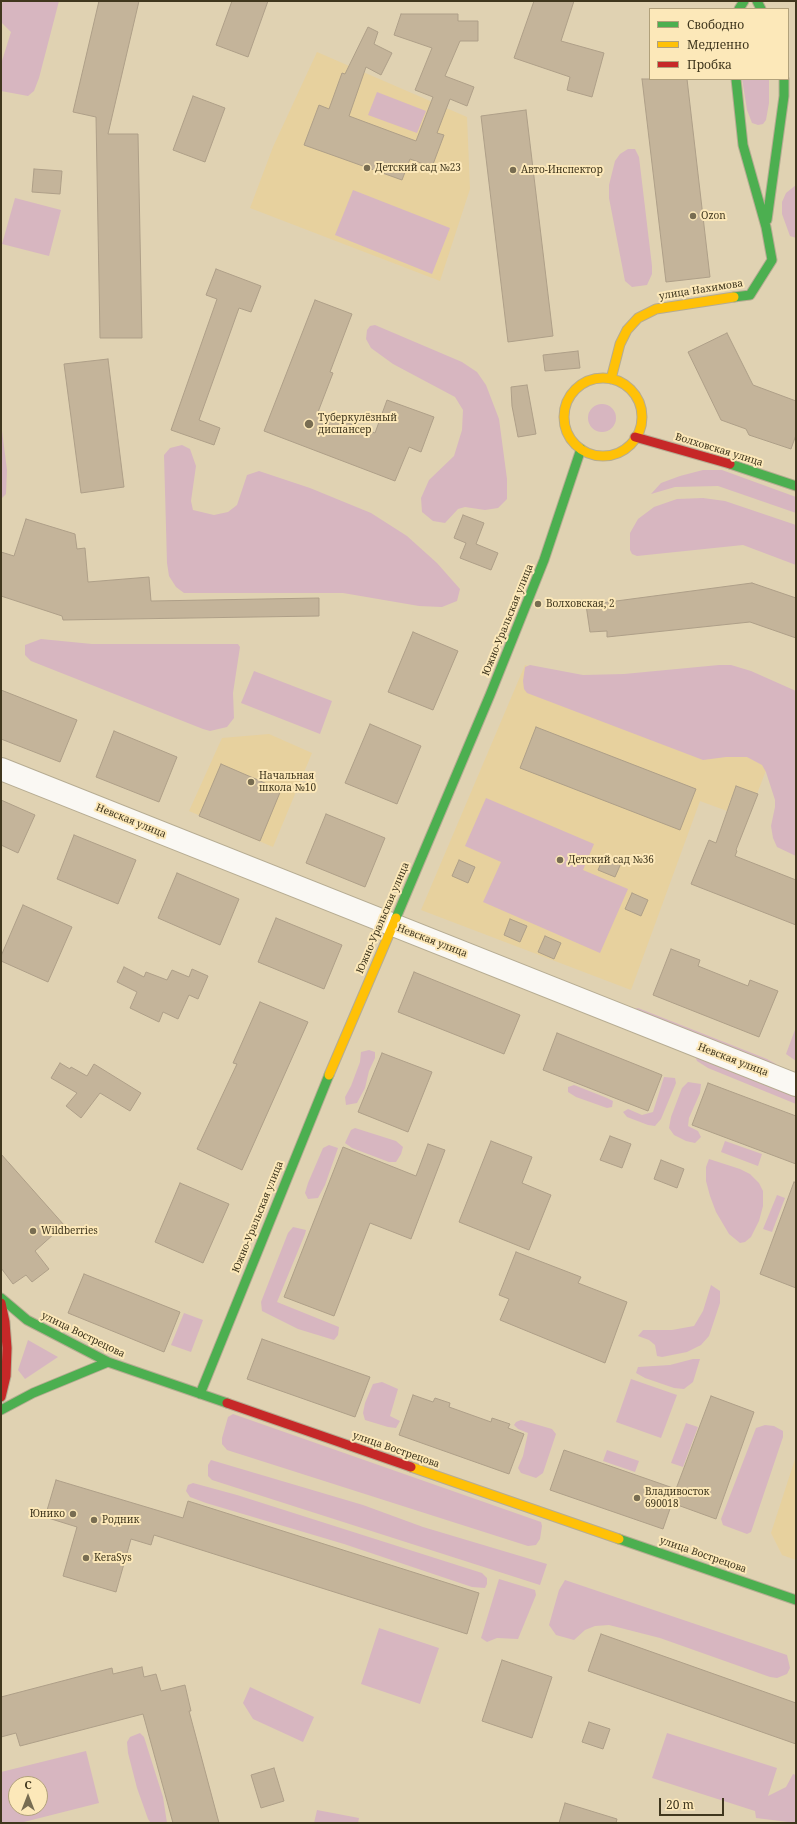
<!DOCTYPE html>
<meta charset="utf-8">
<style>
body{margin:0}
#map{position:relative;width:797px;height:1824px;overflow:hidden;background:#e0d2b2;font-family:"Noto Serif",serif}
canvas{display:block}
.frame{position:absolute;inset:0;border:2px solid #40371e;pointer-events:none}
.legend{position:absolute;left:649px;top:8px;width:140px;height:72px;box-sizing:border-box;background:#fce8b9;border:1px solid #b1a17b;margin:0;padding:5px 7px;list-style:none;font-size:12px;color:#40371e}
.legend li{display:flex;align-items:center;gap:8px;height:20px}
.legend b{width:20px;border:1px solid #b1a17b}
.north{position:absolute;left:8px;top:1776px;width:40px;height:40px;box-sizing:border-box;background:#fce8b9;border:1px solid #b1a17b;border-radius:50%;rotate:0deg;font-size:11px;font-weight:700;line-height:16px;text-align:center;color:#40371e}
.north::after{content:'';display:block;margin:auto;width:14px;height:18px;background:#786d52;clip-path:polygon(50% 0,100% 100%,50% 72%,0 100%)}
.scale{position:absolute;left:659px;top:1798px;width:65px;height:18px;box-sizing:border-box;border:2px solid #40371e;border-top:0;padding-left:5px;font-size:12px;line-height:14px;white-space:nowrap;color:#40371e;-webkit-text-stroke:3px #fce8b9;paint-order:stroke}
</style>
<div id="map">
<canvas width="797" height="1824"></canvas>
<div class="frame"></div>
<ul class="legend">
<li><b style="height:5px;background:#4caf50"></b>Свободно</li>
<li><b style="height:5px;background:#ffc107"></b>Медленно</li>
<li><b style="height:5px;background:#c62828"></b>Пробка</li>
</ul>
<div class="north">С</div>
<div class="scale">20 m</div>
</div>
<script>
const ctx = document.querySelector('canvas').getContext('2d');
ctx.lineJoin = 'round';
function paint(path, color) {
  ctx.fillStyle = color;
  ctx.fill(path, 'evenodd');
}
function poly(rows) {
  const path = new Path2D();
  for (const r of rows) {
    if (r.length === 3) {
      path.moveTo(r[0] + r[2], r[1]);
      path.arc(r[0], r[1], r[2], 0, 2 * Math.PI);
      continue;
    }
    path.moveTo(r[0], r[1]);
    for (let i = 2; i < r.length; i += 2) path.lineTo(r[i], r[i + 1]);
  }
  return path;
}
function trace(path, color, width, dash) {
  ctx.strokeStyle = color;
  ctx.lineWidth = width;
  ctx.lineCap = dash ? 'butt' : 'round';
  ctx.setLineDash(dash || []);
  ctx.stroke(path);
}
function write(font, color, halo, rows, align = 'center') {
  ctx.font = font + ' "Noto Serif",serif';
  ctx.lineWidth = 4;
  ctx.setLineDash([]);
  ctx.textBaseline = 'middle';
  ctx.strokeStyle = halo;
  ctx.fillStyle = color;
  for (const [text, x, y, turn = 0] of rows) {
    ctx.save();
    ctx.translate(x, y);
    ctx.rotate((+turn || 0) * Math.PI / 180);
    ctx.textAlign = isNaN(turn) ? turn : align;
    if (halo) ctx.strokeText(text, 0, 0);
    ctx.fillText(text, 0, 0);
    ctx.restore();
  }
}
paint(poly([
 [317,52,467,117,470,189,440,281,250,208,273,147],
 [525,665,770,760,757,794,736,786,727,811,700,801,631,990,421,910],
 [269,734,312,753,273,847,189,811,222,738],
 [796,1456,796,1560,782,1555,771,1533]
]), '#e7d19e');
paint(poly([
 [3,1,59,1,39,78,34,91,28,96,1,91,1,64,11,32,1,22,1,8],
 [742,79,769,79,769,103,766,120,763,124,758,125,752,123,747,110],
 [377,92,426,111,417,133,368,115],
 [628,149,635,149,639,157,652,266,652,274,647,285,632,287,625,281,609,198,609,185,615,161,620,154],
 [796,185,796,238,790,236,782,214,782,202,786,193],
 [353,190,450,228,432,274,335,235],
 [15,198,61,210,49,256,2,244],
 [375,325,462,362,477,372,486,385,499,419,507,479,507,499,498,508,485,510,465,507,458,509,445,523,433,521,422,512,421,498,429,480,454,456,462,430,463,410,455,397,393,364,371,348,366,339,367,330,370,326],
 [602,418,14],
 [1,423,7,470,6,494,1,499],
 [182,445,190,449,196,466,191,501,193,510,214,515,228,512,237,505,247,475,259,471,310,488,371,513,407,536,437,563,460,589,457,601,442,607,419,606,343,593,184,593,176,587,169,576,167,563,164,455,170,448],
 [703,470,722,470,796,497,796,513,718,486,675,487,651,494,661,483,680,476],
 [703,498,725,501,796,525,796,565,743,545,637,556,632,554,630,550,630,533,638,519,654,507,677,499],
 [41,639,92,644,238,644,240,647,233,693,234,718,227,727,210,731,203,729,31,661,25,655,25,645],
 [530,665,583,675,624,674,719,665,731,665,751,671,796,691,796,771,795,775,796,781,796,856,777,847,773,838,771,826,775,807,775,800,766,772,762,765,747,757,726,757,703,760,527,693,524,689,523,681,525,667],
 [254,671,332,701,320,734,241,703],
 [486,798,594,844,583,870,628,889,600,953,483,902,501,862,465,846],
 [638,1008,767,1059,776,1064,777,1067,634,1009],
 [796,1027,796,1061,786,1054],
 [369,1050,375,1052,375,1058,369,1071,365,1088,357,1103,346,1105,345,1097,351,1086,360,1062,361,1052],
 [695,1056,796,1089,796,1104,708,1068,697,1061],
 [664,1077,675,1078,676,1083,661,1119,655,1126,648,1125,627,1117,623,1112,628,1109,642,1115,653,1112],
 [688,1082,701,1084,700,1093,689,1118,688,1126,698,1131,701,1137,695,1143,686,1141,674,1135,669,1128,671,1117,682,1088],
 [574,1085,607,1098,613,1101,612,1107,607,1108,576,1097,568,1092,568,1087],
 [355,1128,396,1141,403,1147,401,1154,396,1162,389,1162,352,1148,345,1143,351,1130],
 [725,1141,762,1154,758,1166,721,1152],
 [329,1145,338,1148,325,1185,318,1198,308,1199,305,1193,308,1183,323,1148],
 [709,1159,740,1169,750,1174,759,1183,763,1191,763,1206,759,1221,751,1237,745,1242,740,1243,729,1234,716,1212,710,1196,706,1181,706,1167],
 [777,1195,785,1198,772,1232,763,1229],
 [293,1227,306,1230,305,1234,277,1302,339,1327,338,1335,334,1340,298,1329,262,1311,261,1302,288,1233],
 [711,1285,720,1291,720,1303,709,1336,701,1345,687,1352,662,1357,657,1356,655,1345,649,1340,638,1336,643,1330,672,1330,694,1326,703,1311],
 [184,1313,203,1320,191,1352,171,1345],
 [28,1340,58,1357,25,1379,18,1370],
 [693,1359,700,1359,693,1382,684,1389,674,1388,645,1378,636,1373,638,1367,670,1365],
 [631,1379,677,1395,661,1438,616,1422],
 [382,1382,398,1389,390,1416,400,1421,396,1428,388,1427,365,1420,363,1413,365,1403,373,1384],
 [233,1414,541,1522,542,1526,540,1539,536,1545,528,1546,227,1450,222,1444,222,1438,228,1417],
 [521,1420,552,1429,556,1434,543,1473,536,1478,521,1473,518,1468,523,1456,528,1433,518,1429,514,1425,516,1422],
 [686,1423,698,1427,683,1467,671,1463],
 [765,1425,774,1426,783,1431,783,1437,751,1532,747,1534,723,1525,721,1519,756,1428],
 [607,1450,639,1461,635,1472,603,1461],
 [211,1460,363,1505,423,1527,547,1564,540,1585,212,1480,208,1476,208,1465],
 [193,1483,237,1495,482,1573,487,1578,487,1584,485,1588,472,1587,344,1544,206,1503,190,1497,186,1491,188,1485],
 [499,1579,535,1590,536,1595,518,1639,497,1638,487,1642,481,1638],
 [565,1580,787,1655,790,1668,787,1674,777,1678,770,1677,660,1638,609,1625,595,1626,585,1630,574,1640,556,1635,549,1625,559,1590],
 [379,1628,439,1648,420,1704,361,1684],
 [250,1687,314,1717,303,1742,253,1719,243,1703],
 [140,1733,144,1737,150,1756,163,1797,167,1823,151,1823,148,1819,137,1788,128,1753,127,1742,130,1737],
 [667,1733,777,1768,768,1796,786,1787,793,1774,796,1775,796,1823,756,1818,755,1811,652,1778],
 [86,1751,99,1803,20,1823,1,1823,1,1772],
 [16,1784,40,1784,40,1808,16,1808],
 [317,1810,359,1818,358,1823,314,1823]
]), '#d7b6c0');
const building = poly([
 [99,1,139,1,108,134,138,134,142,338,100,338,96,117,73,112,99,1],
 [232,1,268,1,248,57,216,45,232,1],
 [534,1,574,1,561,41,604,53,592,97,567,90,570,77,514,58,534,1],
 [401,14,458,14,458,21,478,21,478,41,460,41,445,76,474,87,467,106,450,99,437,133,444,135,432,167,410,159,402,180,304,145,319,105,329,109,342,73,345,74,368,27,378,32,374,44,392,53,381,75,366,67,349,116,416,141,433,97,415,90,432,48,394,35,401,14],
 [642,79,687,79,710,277,666,282,642,79],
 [193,96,225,108,205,162,173,150,193,96],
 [526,110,553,336,508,342,481,116,526,110],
 [34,169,62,171,60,194,32,192,34,169],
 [216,269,261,286,251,312,239,308,199,420,220,428,214,445,171,430,217,299,206,295,216,269],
 [315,300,352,314,330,372,333,373,318,412,375,433,387,400,434,417,421,452,409,447,395,481,264,431,315,300],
 [727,333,753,385,796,401,796,435,791,449,749,435,746,429,721,420,688,352,727,333],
 [578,351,580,368,545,371,543,355,578,351],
 [108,359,124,487,81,493,64,364,108,359],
 [527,385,536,434,518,437,512,406,511,387,527,385],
 [463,515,484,523,476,544,498,553,491,570,460,558,466,543,454,538,463,515],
 [26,519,75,534,77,549,85,548,88,582,149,577,151,601,319,598,319,616,63,620,62,616,1,596,1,552,14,556,26,519],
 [752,583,796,598,796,638,750,622,607,637,607,631,590,632,586,605,752,583],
 [413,632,458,651,433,710,388,692,413,632],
 [1,690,77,720,60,762,1,739,1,690],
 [370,724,421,746,397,804,345,783,370,724],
 [536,727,696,789,680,830,520,768,536,727],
 [114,731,177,757,159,802,96,777,114,731],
 [221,764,281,790,260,841,199,816,221,764],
 [736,786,758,794,736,850,737,851,735,856,796,880,796,925,691,884,709,840,716,843,736,786],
 [1,800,35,815,18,853,1,845,1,800],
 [326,814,385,838,365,887,306,863,326,814],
 [74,835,136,860,118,904,57,879,74,835],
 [605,854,622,861,615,877,598,870,605,854],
 [459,860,475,867,468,883,452,876,459,860],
 [177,873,239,899,220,945,158,918,177,873],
 [632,893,648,900,641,916,625,909,632,893],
 [23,905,72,927,48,982,1,961,1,956,23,905],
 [276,918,342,945,324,989,258,962,276,918],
 [510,919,527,926,520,942,504,935,510,919],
 [545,936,561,943,554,959,538,952,545,936],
 [671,949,700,960,698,966,748,986,750,980,778,991,759,1037,653,995,671,949],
 [124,967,144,977,146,972,167,980,172,970,189,977,192,969,208,976,198,999,189,995,178,1019,163,1012,159,1022,130,1008,137,992,117,982,124,967],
 [414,972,520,1015,504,1054,398,1012,414,972],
 [260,1002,308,1022,242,1170,197,1149,237,1064,233,1063,260,1002],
 [557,1033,662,1075,648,1111,543,1070,557,1033],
 [382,1053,432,1072,408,1132,358,1112,382,1053],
 [60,1063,70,1069,71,1067,87,1076,94,1064,141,1093,130,1111,100,1093,81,1118,66,1106,77,1093,51,1078,60,1063],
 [708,1083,796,1116,796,1164,692,1125,708,1083],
 [610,1136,631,1144,622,1168,600,1160,610,1136],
 [491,1141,532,1157,522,1183,551,1195,529,1250,459,1222,491,1141],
 [428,1144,445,1150,411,1239,370,1223,334,1316,284,1297,343,1147,416,1176,428,1144],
 [1,1154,64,1225,35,1251,49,1269,32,1282,26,1275,13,1284,1,1268,1,1154],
 [661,1160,684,1169,677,1188,654,1179,661,1160],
 [794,1182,796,1183,796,1288,760,1274,794,1182],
 [180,1183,229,1204,203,1263,155,1242,180,1183],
 [516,1252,581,1277,578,1283,627,1302,605,1363,500,1320,509,1299,499,1295,516,1252],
 [84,1274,180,1312,164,1352,68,1313,84,1274],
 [262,1339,370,1377,355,1417,247,1379,262,1339],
 [413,1395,433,1402,435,1398,450,1403,449,1407,491,1422,492,1418,510,1424,508,1428,524,1434,509,1474,399,1435,413,1395],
 [711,1396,754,1412,716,1519,672,1503,663,1529,550,1490,564,1450,676,1489,711,1396],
 [56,1480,183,1518,188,1501,479,1593,467,1634,154,1535,151,1545,131,1539,116,1592,63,1576,77,1527,45,1517,56,1480],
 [601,1634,796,1703,796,1744,588,1671,601,1634],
 [502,1660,552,1677,532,1738,482,1721,502,1660],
 [142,1667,144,1677,156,1674,161,1691,185,1685,191,1711,189,1711,219,1823,173,1823,143,1714,20,1746,16,1733,1,1737,1,1697,112,1668,113,1674,142,1667],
 [589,1722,610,1729,603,1749,582,1742,589,1722],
 [274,1768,284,1801,261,1808,251,1775,274,1768],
 [565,1803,617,1819,616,1823,559,1823,565,1803]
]);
paint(building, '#c4b49a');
trace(building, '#ae9f88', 1);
const street = poly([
 [1,769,796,1085]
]);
const fast = poly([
 [757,1,761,9],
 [739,9,744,1],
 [767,220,784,96,784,79],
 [734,297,750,295,772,260,766,227,743,145,736,79],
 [730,464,796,486],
 [396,918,490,695,544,560,581,449],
 [1,1298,27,1320,108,1362,227,1403],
 [200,1394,329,1075],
 [1,1410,33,1393,108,1362],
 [619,1539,796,1600]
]);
const slow = poly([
 [603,417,39],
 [611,379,620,344,627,330,638,318,656,309,734,297],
 [329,1075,396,918],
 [411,1467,619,1539]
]);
const jam = poly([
 [635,437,730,464],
 [1,1303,5,1322,7,1348,6,1376,1,1397],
 [227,1403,411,1467]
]);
trace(street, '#b6ac92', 24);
trace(fast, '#b6ac92', 11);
trace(slow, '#b6ac92', 11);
trace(jam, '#b6ac92', 11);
trace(street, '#faf8f3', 22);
trace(fast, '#4caf50', 9);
trace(slow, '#ffc107', 9);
trace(jam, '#c62828', 9);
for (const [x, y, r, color] of [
 [367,168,4,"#786d52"],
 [513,170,4,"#786d52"],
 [693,216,4,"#786d52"],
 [309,424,5,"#786d52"],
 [538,604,4,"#786d52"],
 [251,782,4,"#786d52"],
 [560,860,4,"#786d52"],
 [33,1231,4,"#786d52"],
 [637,1498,4,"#786d52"],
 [73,1514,4,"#786d52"],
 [94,1520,4,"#786d52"],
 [86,1558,4,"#786d52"]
]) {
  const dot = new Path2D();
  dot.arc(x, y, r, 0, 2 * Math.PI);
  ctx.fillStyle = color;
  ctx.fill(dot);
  trace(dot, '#fce8b9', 1.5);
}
write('10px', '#40371e', '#fce8b9', [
 ["Детский сад №23",375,168],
 ["Авто-Инспектор",521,170],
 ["Ozon",701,216],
 ["Туберкулёзный",318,418],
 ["диспансер",318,430],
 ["Волховская, 2",546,604],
 ["Начальная",259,776],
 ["школа №10",259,788],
 ["Детский сад №36",568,860],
 ["Wildberries",41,1231],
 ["Владивосток",645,1492],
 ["690018",645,1504],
 ["Юнико",65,1514,"right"],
 ["Родник",102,1520],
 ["KeraSys",94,1558]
], 'left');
write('10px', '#40371e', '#fce8b9', [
 ["улица Нахимова",701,290,-9],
 ["Волховская улица",719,450,17],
 ["Южно-Уральская улица",508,620,-68],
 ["Невская улица",131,821,22],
 ["Южно-Уральская улица",383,918,-67],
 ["Невская улица",432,941,21],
 ["Невская улица",733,1060,21],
 ["Южно-Уральская улица",258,1217,-68],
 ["улица Вострецова",83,1335,26],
 ["улица Вострецова",396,1450,19],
 ["улица Вострецова",703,1555,19]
]);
</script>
